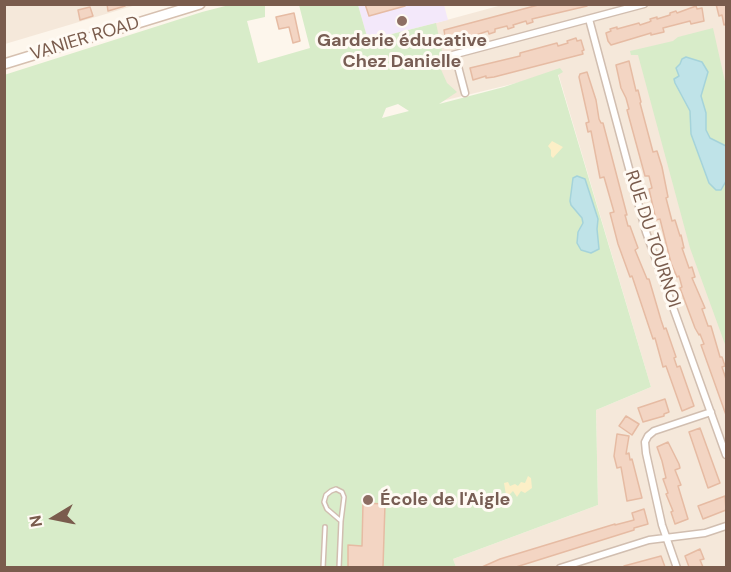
<!DOCTYPE html>
<meta charset="utf-8">
<style>
body{margin:0}
#map{position:relative;width:731px;height:572px;overflow:hidden;background:#fdf6ec;font-family:"DM Sans",sans-serif}
canvas{display:block}
.frame{position:absolute;inset:0;border:6px solid #7a5c4d;pointer-events:none}
.north{position:absolute;left:24px;top:488px;width:60px;height:60px;-webkit-text-stroke:4px #fffaf3;paint-order:stroke;rotate:260deg;font-size:16px;font-weight:700;line-height:24px;text-align:center;color:#7a5c4d}
.north::after{content:'';display:block;margin:auto;width:21px;height:27px;background:#7a5c4d;clip-path:polygon(50% 0,100% 100%,50% 72%,0 100%)}
</style>
<div id="map">
<canvas width="731" height="572"></canvas>
<div class="frame"></div>
<div class="north">N</div>
</div>
<script>
const ctx = document.querySelector('canvas').getContext('2d');
ctx.lineJoin = 'round';
function paint(path, color) {
  ctx.fillStyle = color;
  ctx.fill(path, 'evenodd');
}
function poly(rows) {
  const path = new Path2D();
  for (const r of rows) {
    path.moveTo(r[0], r[1]);
    for (let i = 2; i < r.length; i += 2) path.lineTo(r[i], r[i + 1]);
  }
  return path;
}
function trace(path, color, width, dash) {
  ctx.strokeStyle = color;
  ctx.lineWidth = width;
  ctx.lineCap = dash ? 'butt' : 'round';
  ctx.setLineDash(dash || []);
  ctx.stroke(path);
}
function write(font, color, halo, rows, align = 'center') {
  ctx.font = font + ' "DM Sans",sans-serif';
  ctx.lineWidth = 6;
  ctx.setLineDash([]);
  ctx.textBaseline = 'middle';
  ctx.strokeStyle = halo;
  ctx.fillStyle = color;
  for (const [text, x, y, turn = 0] of rows) {
    ctx.save();
    ctx.translate(x, y);
    ctx.rotate((+turn || 0) * Math.PI / 180);
    ctx.textAlign = isNaN(turn) ? turn : align;
    if (halo) ctx.strokeText(text, 0, 0);
    ctx.fillText(text, 0, 0);
    ctx.restore();
  }
}
paint(poly([
 [5,5,136,5,5,44],
 [502,5,726,5,726,567,456,567,453,559,598,505,596,410,651,387,558,73,442,101,421,27]
]), '#f5e8da');
paint(poly([
 [358,5,444,5,448,20,368,40]
]), '#f3e8fa');
paint(poly([
 [233,4,265,5,265,17,247,21,258,63,310,48,299,5,358,5,368,40,436,23,442,51,439,65,447,83,457,92,439,104,504,87,560,68,563,72,558,75,651,387,596,410,598,505,453,559,456,567,5,567,4,75,202,12],
 [398,104,409,111,382,118,386,108],
 [713,28,726,86,726,347,690,248,638,55,631,55,630,51,673,41,678,37]
]), '#d8ecc9');
paint(poly([
 [552,141,563,147,553,158,551,156,551,150,548,146],
 [528,476,531,478,532,488,525,493,521,491,517,497,513,491,509,495,506,495,504,483,508,482,510,486,515,484,518,486,521,482,525,483]
]), '#fcefc7');
const water = poly([
 [686,57,702,62,708,72,701,96,706,113,706,130,710,138,726,146,726,181,721,190,716,190,709,183,691,134,690,111,675,83,674,79,679,76,676,68,680,64,682,59,686,57],
 [577,176,585,179,598,219,597,229,599,249,591,253,581,250,577,243,578,232,583,223,582,218,571,205,570,201,573,178,577,176]
]);
paint(water, '#bfe3e8');
trace(water, '#a5d3da', 1.5);
const building = poly([
 [107,4,125,4,125,6,108,11,107,4],
 [365,4,405,4,405,6,369,16,365,4],
 [542,4,587,4,587,6,532,19,533,22,527,24,526,21,513,25,514,27,508,29,507,26,495,29,495,32,489,34,488,31,476,35,476,37,470,39,469,36,457,40,458,42,451,44,450,41,446,43,444,30,542,4],
 [716,4,726,4,726,24,724,25,722,15,719,16,716,4],
 [696,6,697,9,702,8,704,21,691,24,690,21,663,28,664,32,651,35,651,33,611,45,608,41,606,33,611,31,610,29,617,27,617,29,639,23,640,25,649,22,651,21,650,19,657,17,657,19,670,15,670,13,676,11,677,13,696,6],
 [90,7,93,16,80,20,78,10,90,7],
 [294,13,300,41,293,43,289,27,279,29,276,17,294,13],
 [576,38,577,41,581,40,584,50,582,51,583,54,494,77,486,78,486,76,473,80,470,68,520,56,520,53,557,43,558,46,568,43,567,41,576,38],
 [629,61,636,91,638,90,641,102,640,103,653,152,657,151,662,167,668,197,666,198,672,221,675,220,680,236,681,235,684,248,682,248,689,268,692,267,695,277,692,278,705,308,702,309,708,326,711,326,720,357,722,357,725,366,722,367,726,379,726,415,701,345,704,344,700,334,699,335,695,328,680,288,682,287,679,276,677,277,671,263,660,219,656,220,649,189,652,188,649,176,645,176,627,110,629,109,626,98,621,88,616,65,629,61],
 [587,72,596,100,599,119,601,123,603,123,627,215,625,215,628,226,630,226,638,248,635,250,647,279,649,279,661,320,664,329,666,328,676,357,674,358,677,367,680,366,694,406,682,411,666,366,663,367,655,338,653,339,632,276,630,277,618,244,610,213,614,212,604,177,600,178,591,131,588,132,586,123,589,122,579,77,580,74,587,72],
 [665,399,669,412,664,414,664,416,643,422,638,408,665,399],
 [626,416,639,424,632,435,619,426,626,416],
 [700,428,720,483,708,488,689,432,700,428],
 [617,434,629,436,626,454,629,453,630,460,632,459,642,498,627,501,621,467,617,468,614,456,617,434],
 [668,442,679,464,680,468,675,470,681,485,678,486,688,519,675,524,671,512,673,511,666,494,668,493,663,479,666,478,662,461,657,447,668,442],
 [725,496,726,510,703,519,698,506,725,496],
 [363,503,385,504,383,567,348,567,348,545,362,546,363,503],
 [644,509,648,524,634,528,634,530,516,567,482,567,500,559,615,524,615,525,634,520,632,513,644,509],
 [700,549,704,559,700,560,703,567,689,567,685,556,700,549],
 [661,556,665,567,624,567,624,566,661,556]
]);
paint(building, '#f3d5c3');
trace(building, '#e6bba3', 1.5);
const lane = poly([
 [323,568,325,527],
 [339,568,341,521,344,497,342,492,336,489,331,491,326,495,324,502,327,509,341,521]
]);
const street = poly([
 [589,19,646,232,726,455],
 [455,55,465,93],
 [445,57,644,4],
 [560,568,649,540,705,533,726,526],
 [677,568,662,525,646,453,645,442,648,436,654,431,711,412]
]);
const secondary = poly([
 [4,64,200,4]
]);
trace(lane, '#d1beb0', 6);
trace(street, '#d1beb0', 9);
trace(secondary, '#d6c0b0', 12);
trace(lane, '#fff', 3);
trace(street, '#fff', 6);
trace(secondary, '#fff', 9);
for (const [x, y, r, color] of [
 [402,21,6,"#8d6e63"],
 [368,500,6,"#8d6e63"]
]) {
  const dot = new Path2D();
  dot.arc(x, y, r, 0, 2 * Math.PI);
  ctx.fillStyle = color;
  ctx.fill(dot);
  trace(dot, '#fffaf3', 2);
}
write('18px', '#7a5c4d', '#fffaf3', [
 ["VANIER ROAD",85,39,-17],
 ["RUE DU TOURNOI",652,239,72]
]);
write('bold 18px', '#785e54', '#fffaf3', [
 ["Garderie éducative",402,41],
 ["Chez Danielle",402,62],
 ["École de l'Aigle",380,500,"left"]
]);
</script>
